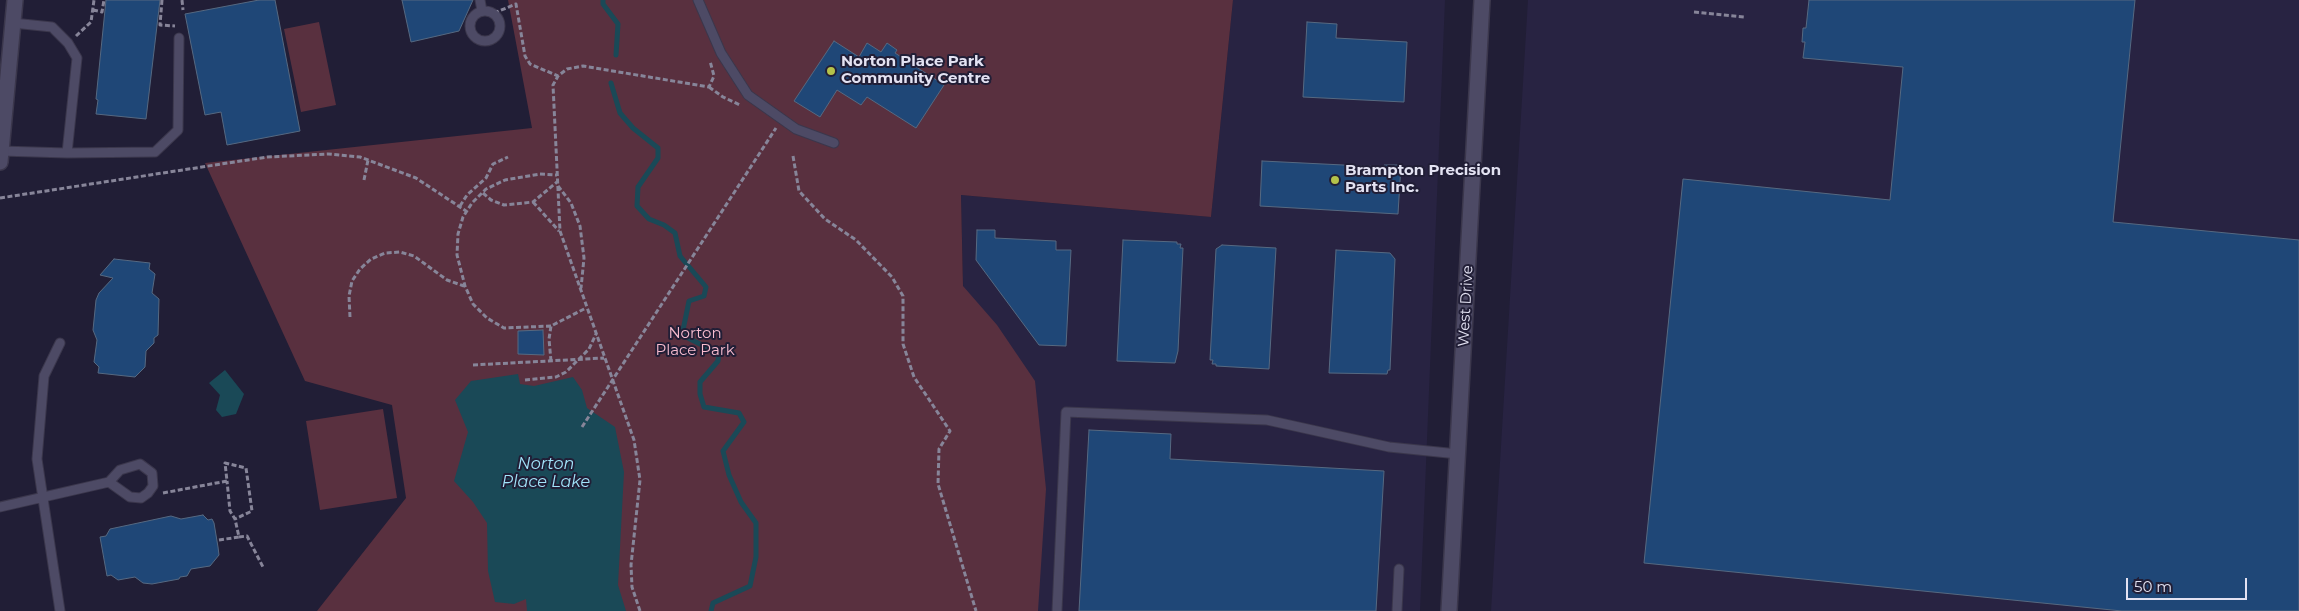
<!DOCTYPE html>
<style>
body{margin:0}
#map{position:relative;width:2299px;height:611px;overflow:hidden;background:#211e36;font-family:Montserrat,sans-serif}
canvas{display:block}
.scale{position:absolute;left:2126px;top:578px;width:121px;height:22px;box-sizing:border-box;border:2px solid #e3e2f2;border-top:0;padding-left:6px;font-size:15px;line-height:18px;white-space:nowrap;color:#e3e2f2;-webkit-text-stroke:4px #211e36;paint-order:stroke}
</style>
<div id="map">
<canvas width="2299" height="611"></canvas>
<div class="scale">50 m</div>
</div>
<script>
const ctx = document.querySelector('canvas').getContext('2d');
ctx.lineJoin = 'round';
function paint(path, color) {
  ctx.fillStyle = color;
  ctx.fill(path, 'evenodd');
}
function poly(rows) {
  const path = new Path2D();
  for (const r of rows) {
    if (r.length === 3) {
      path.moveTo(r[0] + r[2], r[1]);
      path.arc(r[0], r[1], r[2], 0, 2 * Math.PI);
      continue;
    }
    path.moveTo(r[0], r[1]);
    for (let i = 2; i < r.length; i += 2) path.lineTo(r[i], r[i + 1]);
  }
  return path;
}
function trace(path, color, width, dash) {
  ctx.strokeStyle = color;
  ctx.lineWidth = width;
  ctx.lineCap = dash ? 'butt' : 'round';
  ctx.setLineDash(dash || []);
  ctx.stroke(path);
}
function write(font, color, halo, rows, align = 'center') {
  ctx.font = font + ' Montserrat,sans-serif';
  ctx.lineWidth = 4;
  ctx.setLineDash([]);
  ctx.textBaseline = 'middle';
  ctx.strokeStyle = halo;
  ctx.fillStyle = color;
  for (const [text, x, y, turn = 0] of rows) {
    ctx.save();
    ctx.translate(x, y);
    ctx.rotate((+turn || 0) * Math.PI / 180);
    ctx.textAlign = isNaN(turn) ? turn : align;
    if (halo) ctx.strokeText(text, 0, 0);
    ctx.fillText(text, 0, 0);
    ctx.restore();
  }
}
paint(poly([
 [1233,0,1445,0,1420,611,1022,611,964,319,961,195,1211,217],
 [1528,0,2299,0,2299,611,1491,611]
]), '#282342');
paint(poly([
 [508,0,1233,0,1211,217,961,195,963,286,997,325,1035,381,1046,489,1038,611,317,611,406,498,392,405,305,381,205,163,532,128],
 [319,22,336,105,301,112,284,29],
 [383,409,397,498,320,510,306,421]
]), '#59303f');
paint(poly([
 [225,370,244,394,236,414,222,417,216,410,220,395,209,383],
 [518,374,520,384,534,386,573,377,582,390,587,408,615,427,624,472,618,585,626,611,527,611,526,599,514,604,495,602,488,571,487,523,473,502,454,481,468,432,455,400,471,381]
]), '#1a4957');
trace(poly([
 [603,0,603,4,618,24,616,55],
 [611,83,620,113,633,128,658,148,658,158,638,187,637,206,649,219,664,225,675,233,680,256,706,287,704,296,689,301,682,335,708,348,719,350,718,361,700,382,700,394,704,407,739,413,744,422,723,451,729,475,741,502,756,523,756,557,750,586,713,603,711,611]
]), '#1a4957', 5);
const building = poly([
 [106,0,160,0,146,119,96,114,98,100,96,99,106,0],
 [259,0,275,0,300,131,227,145,221,112,205,115,185,14,259,0],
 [402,0,473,0,459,31,411,42,402,0],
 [1809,0,2135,0,2113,222,2299,240,2299,611,2122,611,1644,563,1683,179,1890,200,1903,67,1803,58,1805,42,1802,42,1803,28,1806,28,1809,0],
 [1307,22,1337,24,1336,38,1407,42,1404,102,1303,97,1307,22],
 [834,41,859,57,867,43,881,52,887,43,897,50,895,53,944,85,916,128,867,97,861,105,837,90,820,117,794,101,834,41],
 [1262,161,1384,167,1384,165,1401,165,1398,214,1260,206,1262,161],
 [977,230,995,230,995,238,1056,241,1056,250,1071,250,1066,346,1039,345,976,260,977,230],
 [1123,240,1177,242,1177,244,1181,244,1180,248,1183,248,1178,351,1175,363,1117,361,1123,240],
 [1222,245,1276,248,1269,369,1216,366,1216,364,1212,364,1213,360,1210,360,1216,249,1222,245],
 [1336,250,1390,253,1395,259,1390,370,1388,370,1387,374,1329,373,1336,250],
 [114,259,150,263,149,269,155,274,152,293,159,299,158,335,154,338,154,343,146,351,145,367,135,377,98,373,99,367,94,362,97,340,93,330,96,300,99,293,113,278,100,275,114,259],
 [543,330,544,355,518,354,518,331,543,330],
 [1089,430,1171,434,1170,459,1384,471,1376,611,1079,611,1089,430],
 [203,515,208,520,212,519,214,523,218,547,219,555,210,566,191,569,187,576,180,577,179,579,152,584,143,583,135,577,118,580,111,575,107,576,100,537,106,536,110,529,171,516,181,519,203,515]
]);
paint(building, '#1f4777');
trace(building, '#566981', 1);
const service = poly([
 [480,0,482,11],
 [698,0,721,53,748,95,796,129,834,143],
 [485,26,15],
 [1,151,67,153,77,58,68,43,52,27,13,23],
 [67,153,155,152,178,130,179,38],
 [60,343,44,376,37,459,60,611],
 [0,507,109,482,120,470,140,464,152,473,153,486,148,493,141,498,130,497,109,482],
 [1057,611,1066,412,1267,420,1389,447,1458,454],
 [1397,611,1399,569]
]);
const tertiary = poly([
 [0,162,15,0],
 [1449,611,1482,0]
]);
trace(service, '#3b374c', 11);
trace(tertiary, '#3b374c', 18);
trace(poly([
 [162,0,160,25,175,26],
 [182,0,183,10],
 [93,10,102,12,104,0],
 [1694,12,1744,17],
 [494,13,516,4,525,56,530,64,558,76],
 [76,36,91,22,94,0],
 [709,87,723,97,740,105],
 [793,156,799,191,825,219,856,240,892,277,903,296,903,344,914,377,950,431,939,449,938,484,976,611],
 [364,180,368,160],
 [558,186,571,203,580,226,584,258,581,288],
 [483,193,491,200,504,205,533,202,557,182],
 [0,198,267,157,328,154,360,157,416,178,466,211],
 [533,202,559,231],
 [460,206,467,195,486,178,493,164,508,157],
 [350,317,349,296,352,281,360,269,371,259,385,253,400,252,414,256,447,280,464,286],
 [551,326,504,328,487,318,473,304,465,286,457,255,458,234,463,217,472,203,486,189,505,180,540,174,557,175],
 [551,361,549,339,551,326,586,308],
 [473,365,604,358],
 [525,380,556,377,566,372,589,349,596,334],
 [582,427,776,128],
 [163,493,227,481,225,463,246,468,252,511,235,519],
 [239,537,247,536,263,567],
 [219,540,239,537,235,519,230,511,227,481],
 [640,611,632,587,631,565,640,480,634,440,560,231,553,85,558,76,567,69,583,66,709,87,714,76,710,61]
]), '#878599', 3, [5, 2.5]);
trace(service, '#4d4a65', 9);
trace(tertiary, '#4d4a65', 15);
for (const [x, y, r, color] of [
 [831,71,5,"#b4c24a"],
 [1335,180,5,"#b4c24a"]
]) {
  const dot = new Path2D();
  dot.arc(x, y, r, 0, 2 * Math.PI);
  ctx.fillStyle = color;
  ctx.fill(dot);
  trace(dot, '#211e36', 2);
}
write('bold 15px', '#e3e2f2', '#211e36', [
 ["Norton Place Park",841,62],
 ["Community Centre",841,79],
 ["Brampton Precision",1345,171],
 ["Parts Inc.",1345,188]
], 'left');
write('15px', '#e3e2f2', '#211e36', [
 ["West Drive",1466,306,-87]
]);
write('15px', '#f8bccf', '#211e36', [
 ["Norton",695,334],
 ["Place Park",695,351]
]);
write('italic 16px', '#a2e5fb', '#211e36', [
 ["Norton",546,464],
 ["Place Lake",546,482]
]);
</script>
